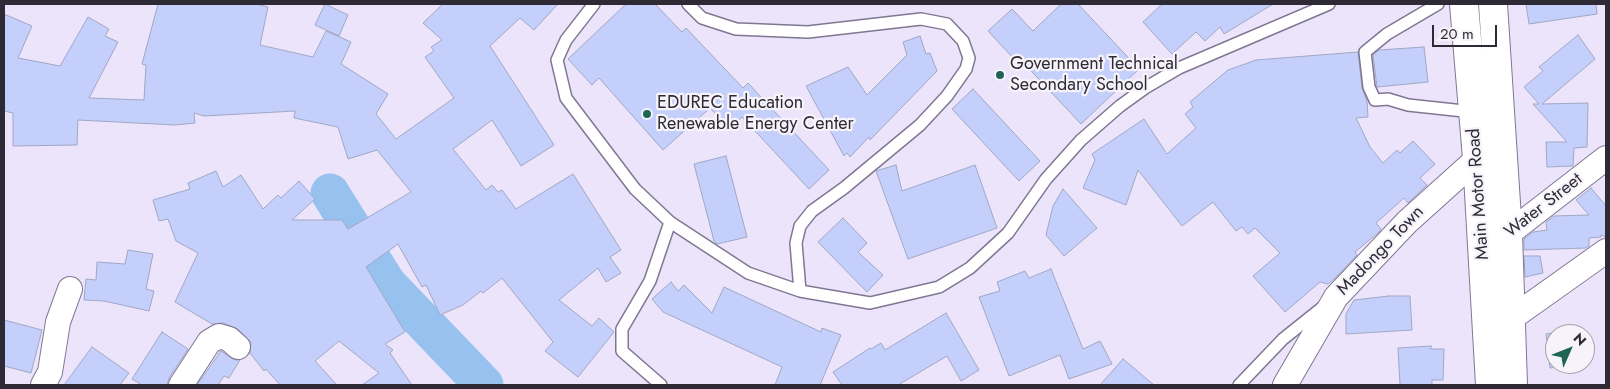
<!DOCTYPE html>
<style>
body{margin:0}
#map{position:relative;width:1610px;height:389px;overflow:hidden;background:#ebe4fb;font-family:Jost,sans-serif}
canvas{display:block}
.frame{position:absolute;inset:0;border:5px solid #2e2a35;pointer-events:none}
.north{position:absolute;left:1545px;top:324px;width:50px;height:50px;box-sizing:border-box;background:#f6f4fa;border:1px solid #a6a3ab;border-radius:50%;rotate:46deg;font-size:14px;font-weight:700;line-height:20px;text-align:center;color:#2e2a35}
.north::after{content:'';display:block;margin:auto;width:18px;height:22px;background:#206456;clip-path:polygon(50% 0,100% 100%,50% 72%,0 100%)}
.scale{position:absolute;left:1432px;top:25px;width:65px;height:22px;box-sizing:border-box;border:2px solid #2e2a35;border-top:0;padding-left:6px;font-size:15px;line-height:18px;white-space:nowrap;color:#2e2a35;-webkit-text-stroke:4px #f6f4fa;paint-order:stroke}
</style>
<div id="map">
<canvas width="1610" height="389"></canvas>
<div class="frame"></div>
<div class="north">N</div>
<div class="scale">20 m</div>
</div>
<script>
const ctx = document.querySelector('canvas').getContext('2d');
ctx.lineJoin = 'round';
function poly(rows) {
  const path = new Path2D();
  for (const r of rows) {
    path.moveTo(r[0], r[1]);
    for (let i = 2; i < r.length; i += 2) path.lineTo(r[i], r[i + 1]);
  }
  return path;
}
function trace(path, color, width, dash) {
  ctx.strokeStyle = color;
  ctx.lineWidth = width;
  ctx.lineCap = dash ? 'butt' : 'round';
  ctx.setLineDash(dash || []);
  ctx.stroke(path);
}
function paint(path, color) {
  ctx.fillStyle = color;
  ctx.fill(path, 'evenodd');
}
function write(font, color, halo, rows, align = 'center') {
  ctx.font = font + ' Jost,sans-serif';
  ctx.lineWidth = 4.5;
  ctx.setLineDash([]);
  ctx.textBaseline = 'middle';
  ctx.strokeStyle = halo;
  ctx.fillStyle = color;
  for (const [text, x, y, turn = 0] of rows) {
    ctx.save();
    ctx.translate(x, y);
    ctx.rotate((+turn || 0) * Math.PI / 180);
    ctx.textAlign = isNaN(turn) ? turn : align;
    if (halo) ctx.strokeText(text, 0, 0);
    ctx.fillText(text, 0, 0);
    ctx.restore();
  }
}
trace(poly([
 [330,193,387,284,484,385]
]), '#97c2ef', 39);
const building = poly([
 [158,4,256,4,268,7,260,45,313,57,326,31,351,42,341,64,388,94,376,114,396,139,454,98,425,57,434,51,431,47,442,40,423,23,443,4,558,4,534,30,520,18,490,46,554,145,521,166,492,120,453,149,486,190,492,185,498,192,502,190,516,209,573,174,621,250,610,257,621,273,606,282,598,268,559,300,592,326,599,318,614,332,578,377,545,351,553,342,502,278,483,293,481,291,463,305,440,315,426,285,422,287,398,244,366,267,405,332,385,344,393,350,390,353,412,385,362,385,379,373,339,341,315,361,337,385,280,385,266,369,264,371,250,353,251,342,238,329,223,323,212,324,175,302,198,253,176,241,168,219,159,221,153,200,190,189,188,183,216,171,223,187,241,175,263,209,278,195,281,198,299,181,315,199,292,220,342,220,348,229,411,192,377,150,348,159,338,127,294,118,295,111,204,116,194,113,195,123,175,125,78,120,77,145,13,146,13,113,4,111,4,14,32,26,18,58,60,66,88,17,109,29,105,36,118,42,89,98,144,100,146,65,142,64,158,4],
 [325,4,348,15,339,36,315,25,325,4],
 [626,4,655,4,682,32,686,28,743,88,748,83,829,170,809,189,742,117,730,129,710,108,663,150,599,78,592,85,568,59,626,4],
 [1061,4,1078,4,1139,69,1081,124,1019,58,1016,61,988,31,1012,9,1033,31,1061,4],
 [1162,4,1273,4,1224,34,1220,27,1205,41,1196,32,1172,54,1143,22,1162,4],
 [1526,4,1596,4,1597,14,1529,24,1526,4],
 [1578,35,1595,59,1542,104,1588,103,1587,147,1574,148,1573,166,1547,167,1546,142,1567,142,1533,104,1539,104,1524,87,1543,71,1539,67,1578,35],
 [920,36,926,54,930,53,937,71,870,140,869,137,850,157,847,153,844,156,806,86,848,67,867,95,907,55,903,42,920,36],
 [1424,47,1428,82,1377,87,1373,55,1379,50,1424,47],
 [1358,52,1362,88,1367,101,1368,117,1356,118,1370,147,1383,163,1397,150,1400,153,1413,141,1435,164,1420,178,1427,185,1408,203,1404,198,1376,223,1381,229,1379,232,1355,252,1357,255,1335,278,1328,284,1320,282,1285,312,1253,276,1280,253,1255,228,1248,234,1242,227,1236,231,1213,202,1182,226,1138,170,1126,205,1083,188,1095,160,1092,154,1144,119,1167,154,1196,128,1185,114,1193,107,1190,102,1228,70,1256,60,1358,52],
 [973,89,1040,161,1019,181,952,109,973,89],
 [726,156,747,237,717,244,714,241,694,164,726,156],
 [896,165,902,191,975,165,997,228,908,259,876,171,896,165],
 [1591,188,1606,206,1606,237,1601,235,1601,237,1589,238,1589,246,1586,248,1524,250,1524,239,1533,232,1547,230,1546,222,1554,216,1589,215,1576,200,1591,188],
 [1063,189,1097,228,1064,256,1046,235,1053,206,1063,189],
 [843,218,867,243,858,252,883,275,867,292,818,242,843,218],
 [128,250,153,254,146,289,154,291,149,311,104,301,84,300,86,279,96,280,97,262,125,264,128,250],
 [1524,256,1540,256,1543,273,1525,277,1524,256],
 [1051,269,1083,349,1100,341,1112,364,1069,379,1060,355,1009,376,979,297,1000,291,997,282,1025,271,1029,278,1051,269],
 [671,282,678,291,684,285,712,313,724,287,821,332,822,328,841,335,820,385,775,385,782,367,663,312,652,299,671,282],
 [1389,296,1410,296,1412,330,1346,334,1346,314,1354,300,1389,296],
 [946,313,979,370,961,381,947,356,898,385,842,385,833,372,870,348,871,349,881,343,885,350,946,313],
 [4,320,42,330,31,373,4,366,4,320],
 [1569,331,1569,334,1555,334,1555,364,1572,366,1550,368,1546,334,1569,331],
 [162,332,188,349,169,378,167,385,142,385,132,379,162,332],
 [1431,346,1431,349,1444,349,1443,380,1432,380,1432,385,1400,385,1398,348,1431,346],
 [92,347,129,373,120,385,64,385,92,347],
 [221,351,235,360,240,360,229,378,224,376,218,385,197,385,221,351],
 [1123,359,1154,385,1100,385,1123,359]
]);
paint(building, '#c4cffc');
trace(building, '#a0a7c3', 1);
const lane = poly([
 [594,4,566,40,557,60,566,98,635,189,670,222,748,273,800,291,870,303,939,287,970,268,1008,233,1046,179,1081,140,1120,106,1145,88,1179,68,1329,4],
 [688,4,702,18,736,29,808,32,921,19,947,24,963,41,969,58,966,69,947,96,920,125,844,188,812,211,800,226,796,243,800,291],
 [1438,4,1387,34,1365,52,1369,87,1375,100,1388,99,1408,105,1473,112],
 [661,385,622,351,622,329,650,281,670,222],
 [1239,385,1283,339,1323,307]
]);
const street = poly([
 [1495,244,1606,158],
 [1509,320,1606,251],
 [43,385,50,372,58,322,70,289],
 [181,385,209,342,219,336,229,339,238,347],
 [1285,385,1336,297,1407,222,1487,150]
]);
const secondary = poly([
 [1464,4,1477,158,1490,385],
 [1493,4,1508,234,1513,385]
]);
trace(lane, '#7f7792', 14);
trace(street, '#7f7792', 26);
trace(secondary, '#7f7792', 30);
trace(lane, '#fff', 11);
trace(street, '#fff', 24);
trace(secondary, '#fff', 28);
for (const [x, y, r, color] of [
 [1000,75,5,"#206456"],
 [647,114,5,"#206456"]
]) {
  const dot = new Path2D();
  dot.arc(x, y, r, 0, 2 * Math.PI);
  ctx.fillStyle = color;
  ctx.fill(dot);
  trace(dot, '#f6f4fa', 2);
}
write('18px', '#2e2a35', '#f6f4fa', [
 ["Government Technical",1010,65],
 ["Secondary School",1010,86],
 ["EDUREC Education",657,104],
 ["Renewable Energy Center",657,125]
], 'left');
write('18px', '#2e2a35', '#f6f4fa', [
 ["Main Motor Road",1479,194,-94],
 ["Water Street",1544,206,-38],
 ["Madongo Town",1381,251,-46]
]);
</script>
